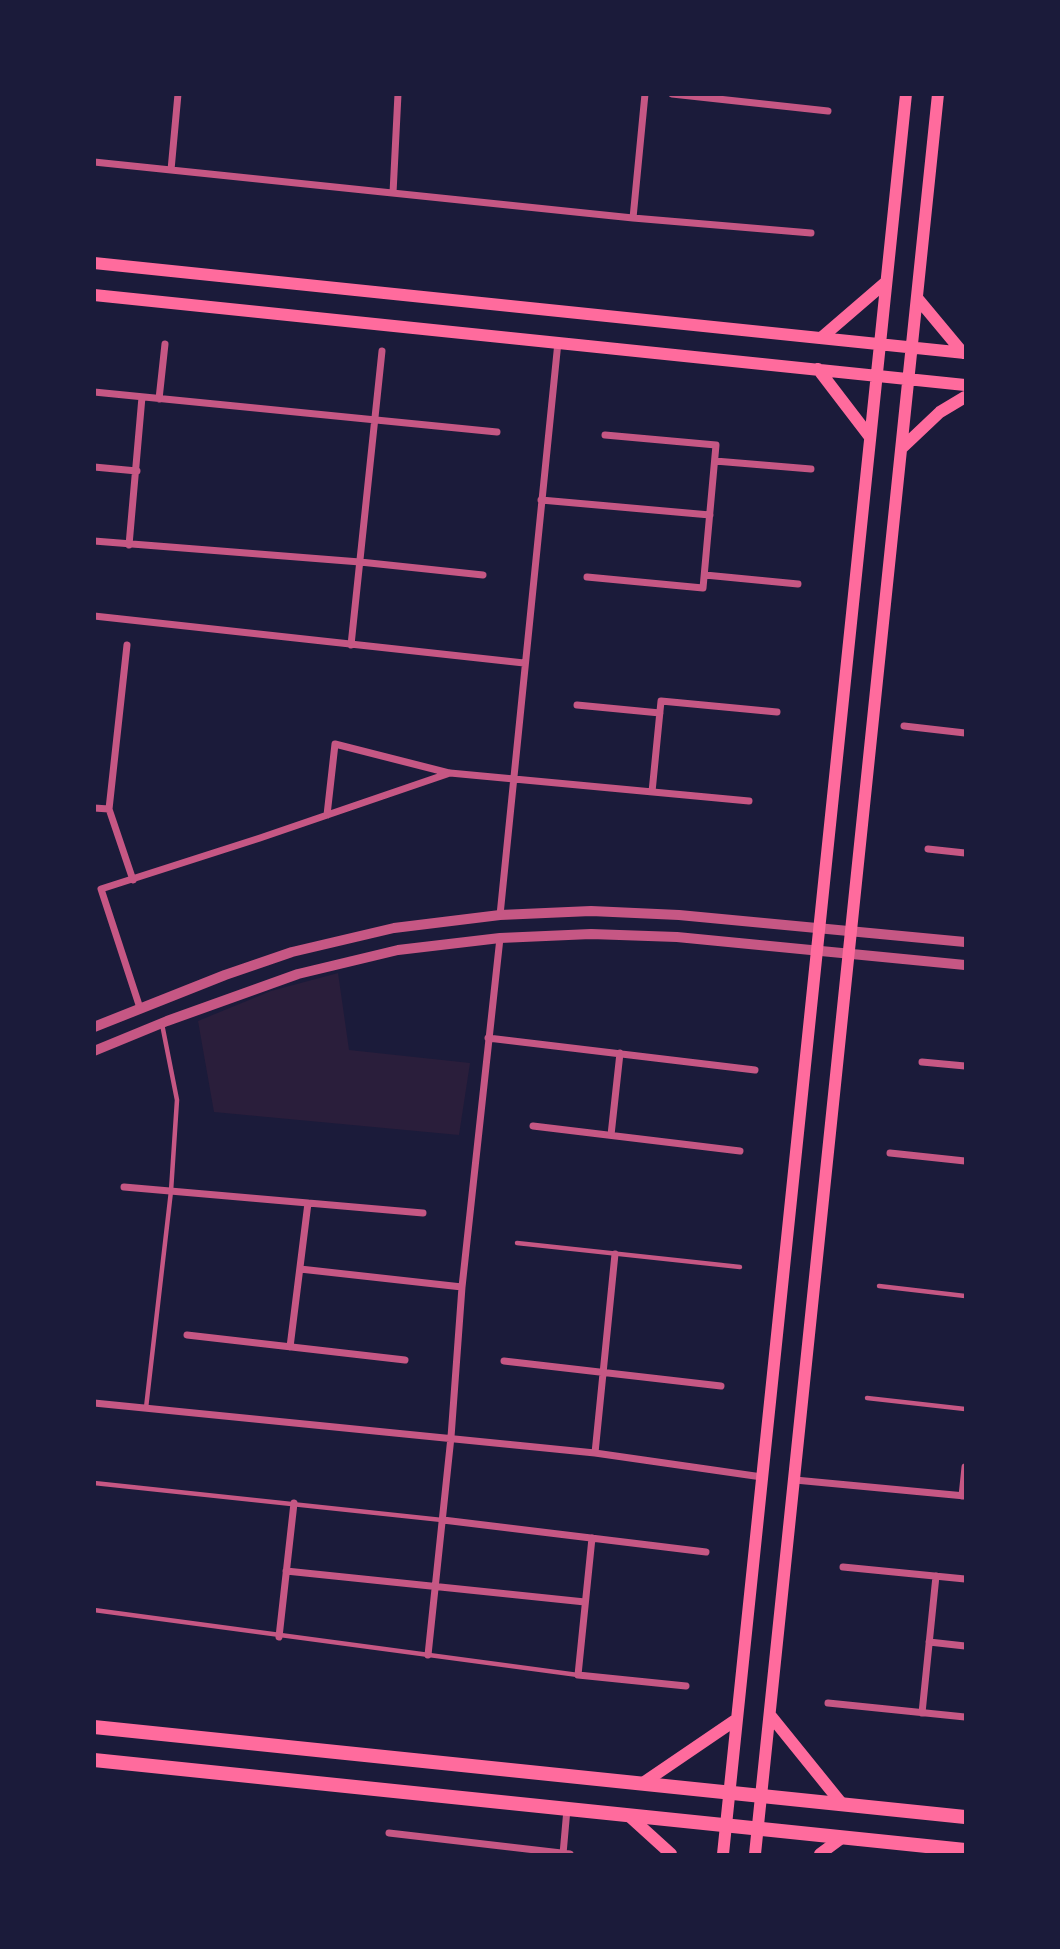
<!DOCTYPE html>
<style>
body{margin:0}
#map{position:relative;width:1060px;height:1949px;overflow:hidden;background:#1b1b3a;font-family:"Exo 2",sans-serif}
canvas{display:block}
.frame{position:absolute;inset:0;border:96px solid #1b1b3a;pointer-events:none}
</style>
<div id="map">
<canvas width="1060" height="1949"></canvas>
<div class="frame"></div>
</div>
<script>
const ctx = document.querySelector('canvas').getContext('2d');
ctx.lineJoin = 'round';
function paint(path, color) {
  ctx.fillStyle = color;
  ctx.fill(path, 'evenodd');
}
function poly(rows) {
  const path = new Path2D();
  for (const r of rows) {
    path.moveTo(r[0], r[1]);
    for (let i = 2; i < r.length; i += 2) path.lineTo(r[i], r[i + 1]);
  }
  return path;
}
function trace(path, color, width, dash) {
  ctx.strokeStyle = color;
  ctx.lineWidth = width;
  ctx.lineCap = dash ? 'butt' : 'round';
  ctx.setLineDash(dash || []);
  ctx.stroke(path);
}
paint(poly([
 [338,973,349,1050,470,1063,459,1135,214,1112,198,1021,271,991]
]), '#2a1e3b');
trace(poly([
 [517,1243,740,1267],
 [879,1286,965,1296],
 [867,1398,965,1409],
 [146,1408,171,1191,177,1100,162,1024],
 [94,1483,442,1520],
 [94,1610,578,1675]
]), '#c65784', 4.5);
trace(poly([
 [672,94,828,111],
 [94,162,633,218,811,233],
 [171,170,178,94],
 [393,193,398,94],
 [633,218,645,94],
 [94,392,497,432],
 [159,399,165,344],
 [715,461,811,469],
 [94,467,137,471],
 [541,500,710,515],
 [94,541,360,562,483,575],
 [129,545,142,397],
 [705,575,798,584],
 [587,577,703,588,716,445,605,435],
 [94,616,524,663],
 [127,645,109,809,133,880],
 [351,645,382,351],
 [577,705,660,713],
 [904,726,965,733],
 [652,792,661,701,777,712],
 [94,808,109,809],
 [327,815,335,744,449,773],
 [928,849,965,853],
 [500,915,558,342],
 [140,1008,101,889,260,838,450,773,749,801],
 [488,1038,755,1070],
 [922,1062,965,1066],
 [533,1126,740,1151],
 [611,1135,620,1053],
 [890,1153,965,1161],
 [124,1187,423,1213],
 [300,1269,462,1287],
 [187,1335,405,1360],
 [290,1347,308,1203],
 [504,1361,721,1386],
 [94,1403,595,1453,762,1477],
 [595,1453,615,1254],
 [795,1480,965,1496],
 [962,1496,965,1467],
 [443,1520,706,1552],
 [592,1538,578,1675,686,1686],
 [843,1567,965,1579],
 [286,1571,585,1602],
 [279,1637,294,1503],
 [929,1642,965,1646],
 [428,1655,451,1437,462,1287,500,938],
 [828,1703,965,1717],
 [922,1713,936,1576],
 [389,1833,570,1854],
 [563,1854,567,1809]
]), '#c65784', 7);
trace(poly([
 [94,1027,225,975,292,952,394,928,500,915,591,911,679,915,965,942],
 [94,1051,167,1021,298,974,398,950,500,938,591,934,677,937,965,965]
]), '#c65784', 10);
trace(poly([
 [94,263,965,353],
 [94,295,965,385],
 [918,299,963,353],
 [821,338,886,282],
 [818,369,870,437],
 [903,447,940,412,965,397],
 [770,1715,842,1804],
 [643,1783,737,1719],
 [628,1815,671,1854],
 [723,1854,906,94],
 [755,1854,938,94],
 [820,1854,843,1837]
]), '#ff6b9d', 12);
trace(poly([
 [94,1727,965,1817],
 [94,1760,965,1850]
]), '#ff6b9d', 14);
</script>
